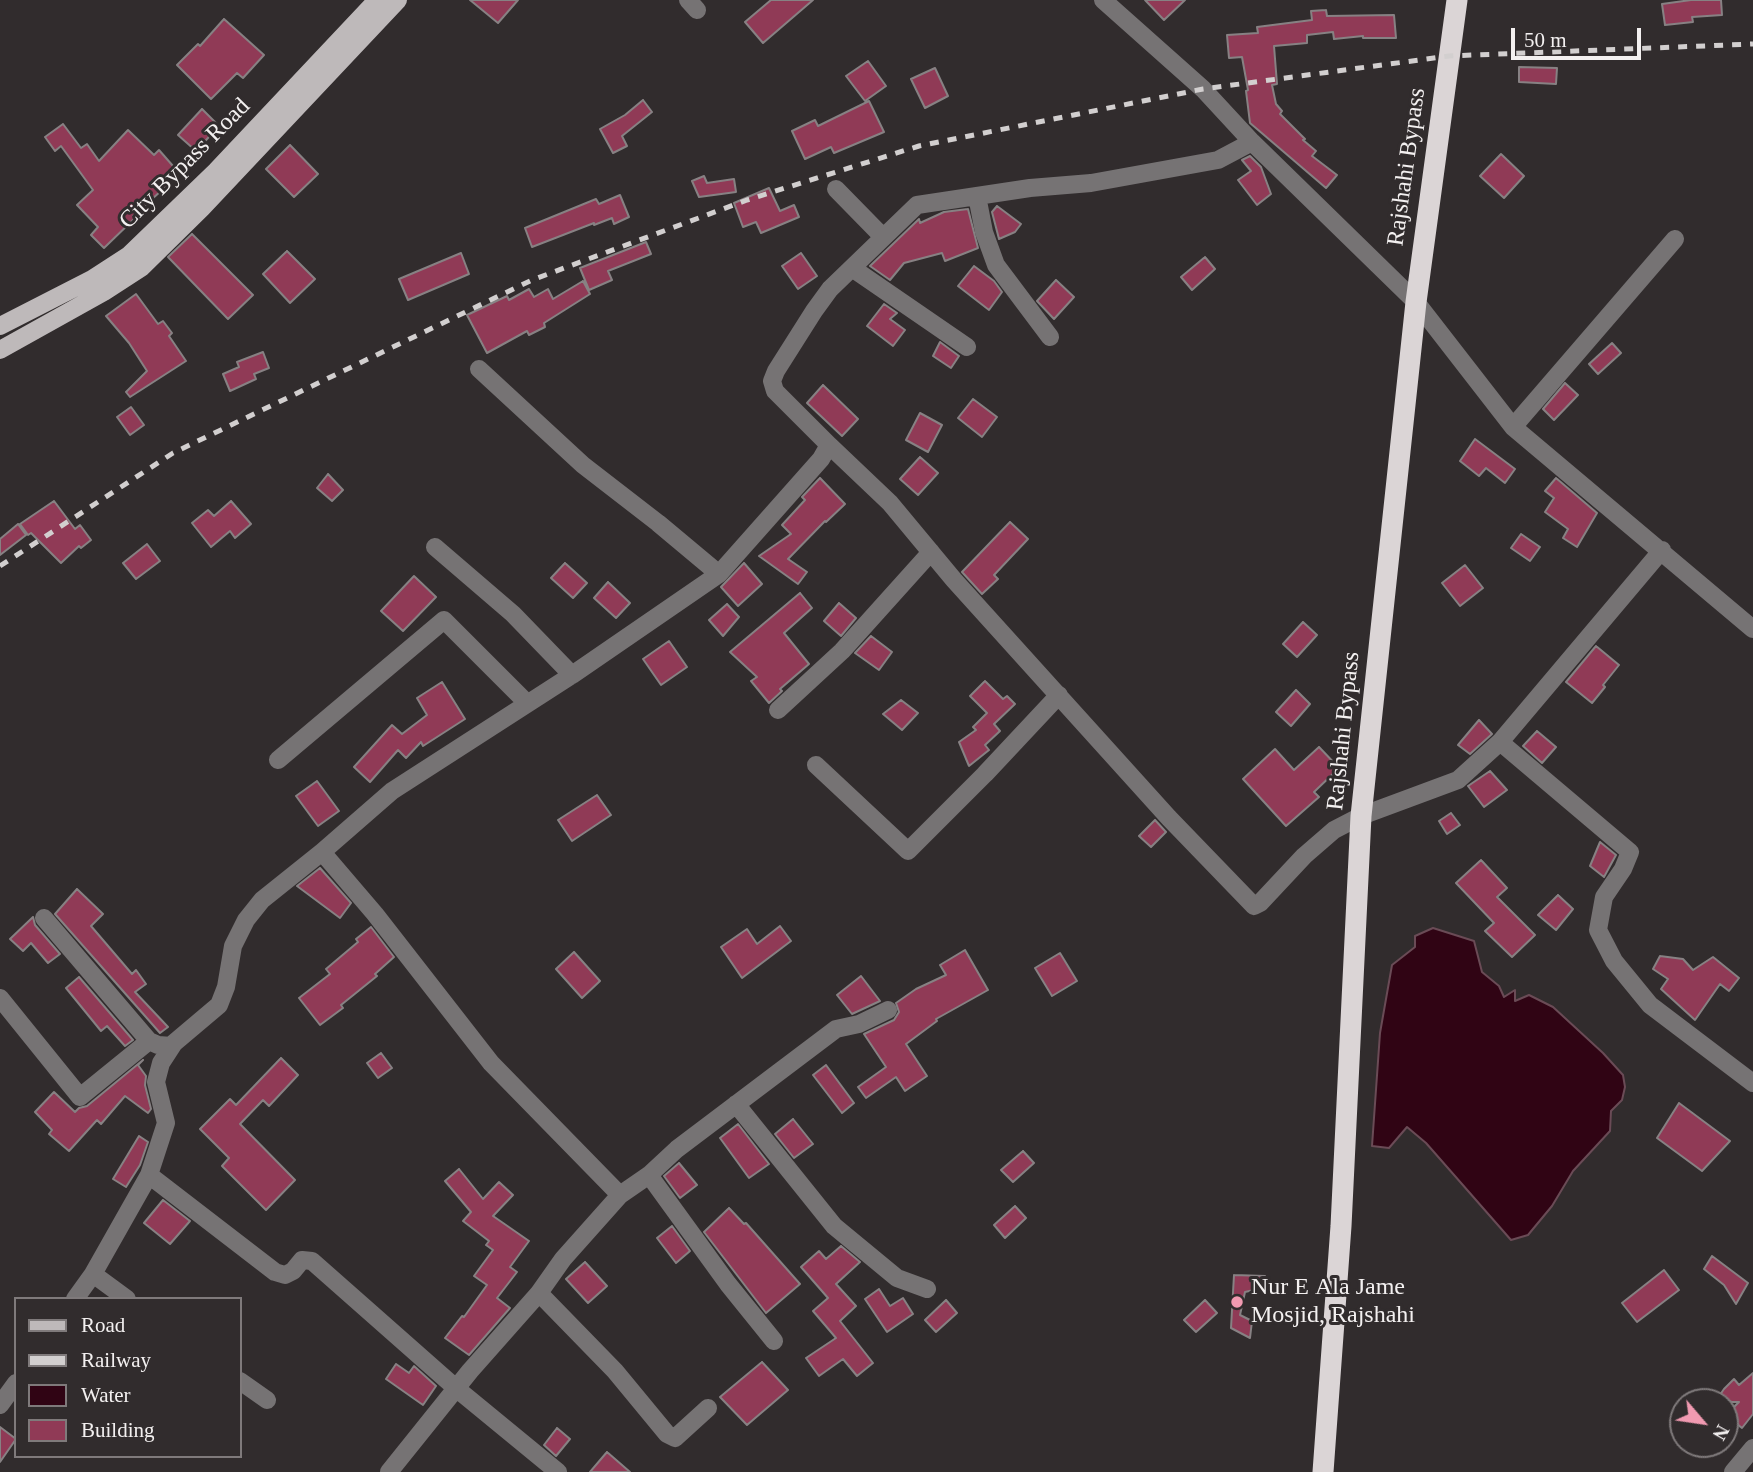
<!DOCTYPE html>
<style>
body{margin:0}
#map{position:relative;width:1753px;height:1472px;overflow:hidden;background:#312c2d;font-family:Georgia,serif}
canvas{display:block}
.legend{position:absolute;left:14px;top:1297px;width:228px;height:161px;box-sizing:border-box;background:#312c2d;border:2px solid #7f7a7b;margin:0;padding:9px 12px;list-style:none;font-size:21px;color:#f3f0f0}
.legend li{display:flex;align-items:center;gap:14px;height:35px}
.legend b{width:35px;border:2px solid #7f7a7b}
.north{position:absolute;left:1669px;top:1388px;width:70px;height:70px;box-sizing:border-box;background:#312c2d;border:2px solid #7f7a7b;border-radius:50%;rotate:119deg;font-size:19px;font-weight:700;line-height:28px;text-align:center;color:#f3f0f0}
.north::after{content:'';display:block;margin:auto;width:24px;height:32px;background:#f19ab1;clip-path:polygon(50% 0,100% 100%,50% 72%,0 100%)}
.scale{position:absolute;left:1511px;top:28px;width:130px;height:32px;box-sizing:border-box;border:4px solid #f3f0f0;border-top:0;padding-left:9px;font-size:21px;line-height:24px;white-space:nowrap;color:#f3f0f0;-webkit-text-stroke:5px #312c2d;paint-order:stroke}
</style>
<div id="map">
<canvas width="1753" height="1472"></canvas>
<ul class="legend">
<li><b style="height:9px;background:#beb9ba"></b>Road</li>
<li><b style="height:9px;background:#d2cfcf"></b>Railway</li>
<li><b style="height:19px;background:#300414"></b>Water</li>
<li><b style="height:19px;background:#903a56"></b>Building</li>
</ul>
<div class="north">N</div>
<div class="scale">50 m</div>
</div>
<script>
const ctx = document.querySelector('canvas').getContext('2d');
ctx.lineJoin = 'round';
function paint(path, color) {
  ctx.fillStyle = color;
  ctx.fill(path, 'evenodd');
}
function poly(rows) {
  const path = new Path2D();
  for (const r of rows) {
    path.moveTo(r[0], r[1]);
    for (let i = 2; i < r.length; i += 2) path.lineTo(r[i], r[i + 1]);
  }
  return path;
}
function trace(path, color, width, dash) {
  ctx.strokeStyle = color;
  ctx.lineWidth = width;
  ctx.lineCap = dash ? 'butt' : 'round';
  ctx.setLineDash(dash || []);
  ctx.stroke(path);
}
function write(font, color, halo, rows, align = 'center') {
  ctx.font = font + ' Georgia,serif';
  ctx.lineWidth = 6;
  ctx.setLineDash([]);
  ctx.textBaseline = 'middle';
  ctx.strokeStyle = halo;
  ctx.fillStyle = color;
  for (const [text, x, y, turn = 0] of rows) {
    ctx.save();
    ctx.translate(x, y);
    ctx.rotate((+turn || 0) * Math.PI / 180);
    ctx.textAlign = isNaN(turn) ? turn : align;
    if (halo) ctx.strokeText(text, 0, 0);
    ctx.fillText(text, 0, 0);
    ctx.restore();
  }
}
const water = poly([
 [1433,928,1474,941,1482,972,1499,986,1504,997,1515,990,1515,1001,1529,995,1553,1007,1603,1053,1623,1075,1625,1087,1622,1100,1611,1111,1610,1131,1573,1171,1552,1206,1528,1235,1511,1240,1426,1143,1407,1127,1389,1148,1372,1146,1380,1033,1392,965,1415,947,1415,936,1433,928]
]);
paint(water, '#300414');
trace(water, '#6a4b56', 2);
const building = poly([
 [470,0,518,0,498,23,470,0],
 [771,0,813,0,763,43,745,22,771,0],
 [1145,0,1185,0,1164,20,1145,0],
 [1691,0,1721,0,1722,15,1692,17,1693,22,1665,25,1662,4,1691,0],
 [1326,10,1327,16,1394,15,1396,38,1363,38,1363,36,1334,39,1333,32,1307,35,1307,43,1274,46,1277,84,1272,85,1276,104,1282,111,1280,114,1305,139,1303,140,1316,151,1312,156,1337,175,1326,188,1250,123,1246,91,1248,90,1242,57,1229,58,1227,35,1258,33,1257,27,1312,20,1311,11,1326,10],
 [224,19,264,55,243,78,237,73,211,99,177,65,198,44,200,46,224,19],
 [868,61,886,86,865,101,846,76,868,61],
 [1519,67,1557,68,1556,84,1519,82,1519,67],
 [935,68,948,96,925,108,911,79,935,68],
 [643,100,652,112,622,136,627,146,613,153,600,129,625,115,643,100],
 [869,101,884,132,834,153,831,147,805,159,792,131,815,120,818,126,869,101],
 [202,109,219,126,196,151,178,135,202,109],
 [63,124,81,148,87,144,99,161,128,130,154,155,159,150,180,174,133,216,135,218,104,248,91,235,98,227,77,205,93,190,61,146,55,151,45,137,63,124],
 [290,145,318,174,294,197,266,169,290,145],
 [1501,154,1524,176,1504,198,1480,176,1501,154],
 [1250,156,1261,167,1271,194,1257,205,1238,180,1251,171,1242,160,1250,156],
 [704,176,707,183,734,179,736,192,699,197,692,181,704,176],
 [769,188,780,211,794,205,799,217,761,233,756,222,743,227,734,203,769,188],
 [620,195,629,217,614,224,612,218,594,225,594,223,532,247,525,228,596,199,599,204,620,195],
 [997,206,1021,224,1015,232,999,239,992,212,997,206],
 [968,209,978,248,945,261,942,253,904,263,890,280,870,266,919,219,920,223,944,212,968,209],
 [192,234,253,295,228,319,168,257,192,234],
 [646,242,651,254,608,271,612,280,589,290,580,268,646,242],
 [287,251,315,279,290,303,263,274,287,251],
 [461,253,469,274,408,300,399,279,461,253],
 [801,253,817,276,798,289,782,266,801,253],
 [1205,257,1215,269,1192,290,1181,277,1205,257],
 [974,266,994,281,1002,292,989,310,958,286,974,266],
 [1056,280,1074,297,1054,319,1037,301,1056,280],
 [583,281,590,294,544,323,545,327,529,335,527,331,487,353,467,315,507,296,509,300,529,289,534,297,548,289,553,299,583,281],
 [136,294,158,324,163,321,172,333,169,336,186,361,130,397,126,392,147,371,129,343,106,316,136,294],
 [884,304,897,313,890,319,905,330,893,346,867,326,884,304],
 [940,342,959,356,951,368,933,356,940,342],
 [1612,343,1621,353,1598,374,1589,364,1612,343],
 [263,352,269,368,254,374,256,379,230,391,223,374,239,367,237,362,263,352],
 [1565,383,1578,395,1554,420,1543,409,1565,383],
 [823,385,858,419,842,436,807,403,823,385],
 [973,399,997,417,982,437,958,418,973,399],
 [131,407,144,425,130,435,117,417,131,407],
 [920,413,942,425,928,452,906,440,920,413],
 [1475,439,1515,469,1505,483,1486,468,1479,476,1460,461,1475,439],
 [920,457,938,473,918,495,900,479,920,457],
 [328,474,343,490,332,501,317,488,328,474],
 [820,478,845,504,826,522,825,521,788,559,807,572,798,584,759,556,791,534,782,525,805,500,802,497,820,478],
 [1556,478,1597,513,1577,547,1563,538,1568,529,1545,512,1554,498,1545,491,1556,478],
 [54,501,75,529,80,525,91,540,81,548,79,546,61,563,31,533,28,535,20,524,54,501],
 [231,501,251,524,235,538,230,531,211,547,192,523,208,510,214,516,231,501],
 [1010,522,1028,539,994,575,998,579,982,594,962,572,1010,522],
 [18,524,26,535,0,555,0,539,18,524],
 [1521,534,1540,547,1530,561,1511,548,1521,534],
 [147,544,160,561,136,579,123,563,147,544],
 [565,563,587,583,573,598,551,578,565,563],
 [744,563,762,584,738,606,721,587,744,563],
 [1465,565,1483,588,1460,606,1442,583,1465,565],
 [414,576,436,597,403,631,381,611,414,576],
 [608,582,630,603,616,618,594,598,608,582],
 [800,593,812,608,784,633,809,664,780,689,782,691,769,703,751,681,757,677,730,652,800,593],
 [839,603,856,618,841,636,824,621,839,603],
 [727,604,739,617,723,636,709,620,727,604],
 [1303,622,1317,635,1297,657,1283,644,1303,622],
 [871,636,892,652,879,670,855,653,871,636],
 [669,641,687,667,661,685,643,659,669,641],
 [1596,646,1619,665,1603,685,1605,687,1592,703,1566,682,1596,646],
 [985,681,1003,699,1007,696,1015,704,994,724,1000,731,985,745,989,750,969,766,959,742,976,730,973,727,987,713,970,696,985,681],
 [442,682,465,719,423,746,421,742,406,758,398,750,370,782,354,767,392,725,402,734,427,715,417,698,442,682],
 [1296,690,1310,704,1291,726,1276,712,1296,690],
 [901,700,918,713,902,730,883,714,901,700],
 [1479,720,1492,734,1470,754,1458,745,1479,720],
 [1537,731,1556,747,1542,763,1523,746,1537,731],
 [1319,747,1339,768,1314,792,1319,797,1286,826,1243,779,1275,749,1294,770,1319,747],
 [1490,771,1507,790,1484,807,1468,786,1490,771],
 [317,781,339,811,318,826,296,796,317,781],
 [597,795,611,815,572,841,558,820,597,795],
 [1451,813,1460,825,1447,834,1439,821,1451,813],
 [1155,820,1166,832,1151,847,1139,836,1155,820],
 [1600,842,1616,855,1604,877,1590,866,1600,842],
 [1481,860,1507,888,1497,897,1535,935,1512,957,1485,931,1494,923,1456,883,1481,860],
 [320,868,351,903,340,918,297,886,320,868],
 [77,889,103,914,91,926,132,974,136,970,146,984,135,992,168,1027,160,1033,55,914,77,889],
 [1558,895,1573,909,1556,930,1538,915,1558,895],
 [33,917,35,925,60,954,48,963,31,943,23,951,10,939,33,917],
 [780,926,791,941,742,978,721,947,747,929,757,944,780,926],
 [371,927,394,957,375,974,377,976,341,1005,343,1008,320,1025,299,998,330,974,326,969,358,942,356,939,371,927],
 [965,950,988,990,936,1019,937,1021,906,1044,927,1076,905,1091,896,1077,866,1098,858,1087,886,1067,864,1034,894,1020,899,1012,896,1003,916,989,946,975,940,965,965,950],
 [574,952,600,981,582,998,556,969,574,952],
 [1060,953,1077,981,1052,996,1035,968,1060,953],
 [1660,956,1683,959,1693,970,1713,957,1739,978,1729,991,1720,984,1695,1020,1661,989,1668,979,1653,969,1660,956],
 [861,976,880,1001,852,1014,837,995,861,976],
 [79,977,133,1040,125,1046,107,1026,101,1031,66,988,79,977],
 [381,1053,392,1068,378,1078,367,1063,381,1053],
 [281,1058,298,1075,269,1106,263,1100,240,1124,295,1180,266,1210,222,1166,229,1158,200,1129,230,1099,236,1105,281,1058],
 [143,1060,138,1065,146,1076,145,1085,151,1109,148,1113,125,1096,101,1124,97,1120,69,1151,49,1134,52,1130,35,1112,54,1092,75,1112,79,1108,87,1106,143,1060],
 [826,1065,854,1103,842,1113,813,1075,826,1065],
 [1679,1103,1730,1141,1702,1171,1657,1138,1679,1103],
 [793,1119,813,1144,794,1158,775,1134,793,1119],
 [738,1124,769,1164,749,1178,720,1138,738,1124],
 [139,1136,148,1142,140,1165,126,1187,113,1179,139,1136],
 [1023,1151,1034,1163,1013,1182,1001,1170,1023,1151],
 [679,1163,697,1185,680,1198,664,1176,679,1163],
 [459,1169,483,1199,499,1182,513,1195,493,1216,529,1241,510,1267,517,1272,497,1298,510,1308,469,1355,445,1338,462,1316,464,1317,487,1285,474,1276,493,1250,486,1245,489,1241,463,1221,471,1212,445,1181,459,1169],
 [163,1200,190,1221,170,1244,144,1223,163,1200],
 [1015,1206,1026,1218,1005,1238,994,1225,1015,1206],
 [729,1208,744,1224,746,1223,800,1284,766,1313,704,1232,729,1208],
 [672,1226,690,1251,676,1263,657,1238,672,1226],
 [841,1246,860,1262,836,1284,856,1306,840,1321,873,1363,857,1376,843,1359,819,1376,806,1358,836,1338,813,1311,828,1298,801,1267,819,1251,826,1259,841,1246],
 [1712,1256,1748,1283,1736,1304,1724,1285,1704,1269,1712,1256],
 [585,1262,607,1286,588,1303,566,1279,585,1262],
 [1664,1270,1679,1290,1637,1322,1622,1303,1664,1270],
 [1234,1275,1265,1276,1258,1289,1245,1292,1240,1315,1252,1321,1250,1338,1231,1328,1234,1275],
 [879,1289,890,1306,903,1298,913,1314,887,1332,865,1299,879,1289],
 [946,1300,957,1313,936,1332,925,1320,946,1300],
 [1205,1300,1217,1313,1196,1332,1184,1320,1205,1300],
 [762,1362,788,1390,747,1425,720,1397,762,1362],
 [396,1364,409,1373,414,1366,436,1386,423,1405,386,1379,396,1364],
 [1753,1373,1753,1414,1742,1428,1726,1415,1739,1402,1715,1402,1724,1389,1734,1379,1739,1385,1753,1373],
 [0,1427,16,1439,0,1462,0,1427],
 [557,1428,570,1439,556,1456,544,1445,557,1428],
 [607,1452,630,1472,590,1472,607,1452]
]);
paint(building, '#903a56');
trace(building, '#878183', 2);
trace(poly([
 [688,0,697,10],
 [1103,0,1203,89,1252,142,1416,302,1513,427,1753,629],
 [836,189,883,237],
 [977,196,984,232,996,265,1050,337],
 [852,268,967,347],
 [479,369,583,465,658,523,719,574],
 [1513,427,1675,239],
 [829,445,890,503,954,580,1169,818,1254,906,1260,903,1304,856,1334,830,1361,816,1458,780,1500,742,1662,550],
 [435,547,513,614,572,675],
 [778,710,842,651,931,552],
 [1500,742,1630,852,1623,869,1604,897,1598,930,1614,961,1650,1005,1753,1083],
 [278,760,444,620,527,703],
 [816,765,908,851,985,774,1059,695],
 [44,918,149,1041],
 [0,998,80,1097,149,1041,158,1045,172,1046],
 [736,1104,834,1226,897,1278,927,1289],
 [149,1175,275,1272,285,1275,293,1271,302,1260,312,1261,457,1389,558,1472],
 [649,1175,728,1284,774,1341],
 [620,1195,649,1175,677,1149,836,1029,859,1024,888,1010],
 [93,1274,127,1299],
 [539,1293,615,1371,667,1434,675,1438,708,1408],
 [75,1299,93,1274,149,1175,166,1123,156,1082,161,1063,174,1043,219,1005,226,987,233,946,246,920,262,900,322,852],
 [240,1381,267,1400],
 [0,1405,16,1383],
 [389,1472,470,1371,539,1293,563,1259,620,1195,491,1063,375,914,322,852,392,791,572,675,719,574,821,459,829,445,775,391,772,381,776,371,814,311,830,289,917,205,1030,188,1091,183,1218,160,1252,142],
 [1733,1472,1753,1448]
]), '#767374', 18);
trace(poly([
 [0,326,92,279,129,255,216,171,377,0],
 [0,350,104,292,141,268,202,208,398,0]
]), '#beb9ba', 18);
trace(poly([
 [1323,1472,1341,1226,1361,816,1416,302,1457,0]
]), '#dbd5d6', 21);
trace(poly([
 [0,566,173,453,532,280,747,200,919,146,1203,89,1449,56,1753,44]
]), '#d2cfcf', 5, [9, 9]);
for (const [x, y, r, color] of [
 [1237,1302,7,"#f19ab1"]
]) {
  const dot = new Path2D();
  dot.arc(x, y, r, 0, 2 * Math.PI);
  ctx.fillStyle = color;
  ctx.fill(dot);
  trace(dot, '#312c2d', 2.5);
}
write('24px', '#f3f0f0', '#312c2d', [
 ["City Bypass Road",185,164,-45],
 ["Rajshahi Bypass",1407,167,-82],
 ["Rajshahi Bypass",1344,731,-84]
]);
write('24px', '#f3f0f0', '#312c2d', [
 ["Nur E Ala Jame",1251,1288],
 ["Mosjid, Rajshahi",1251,1316]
], 'left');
</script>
